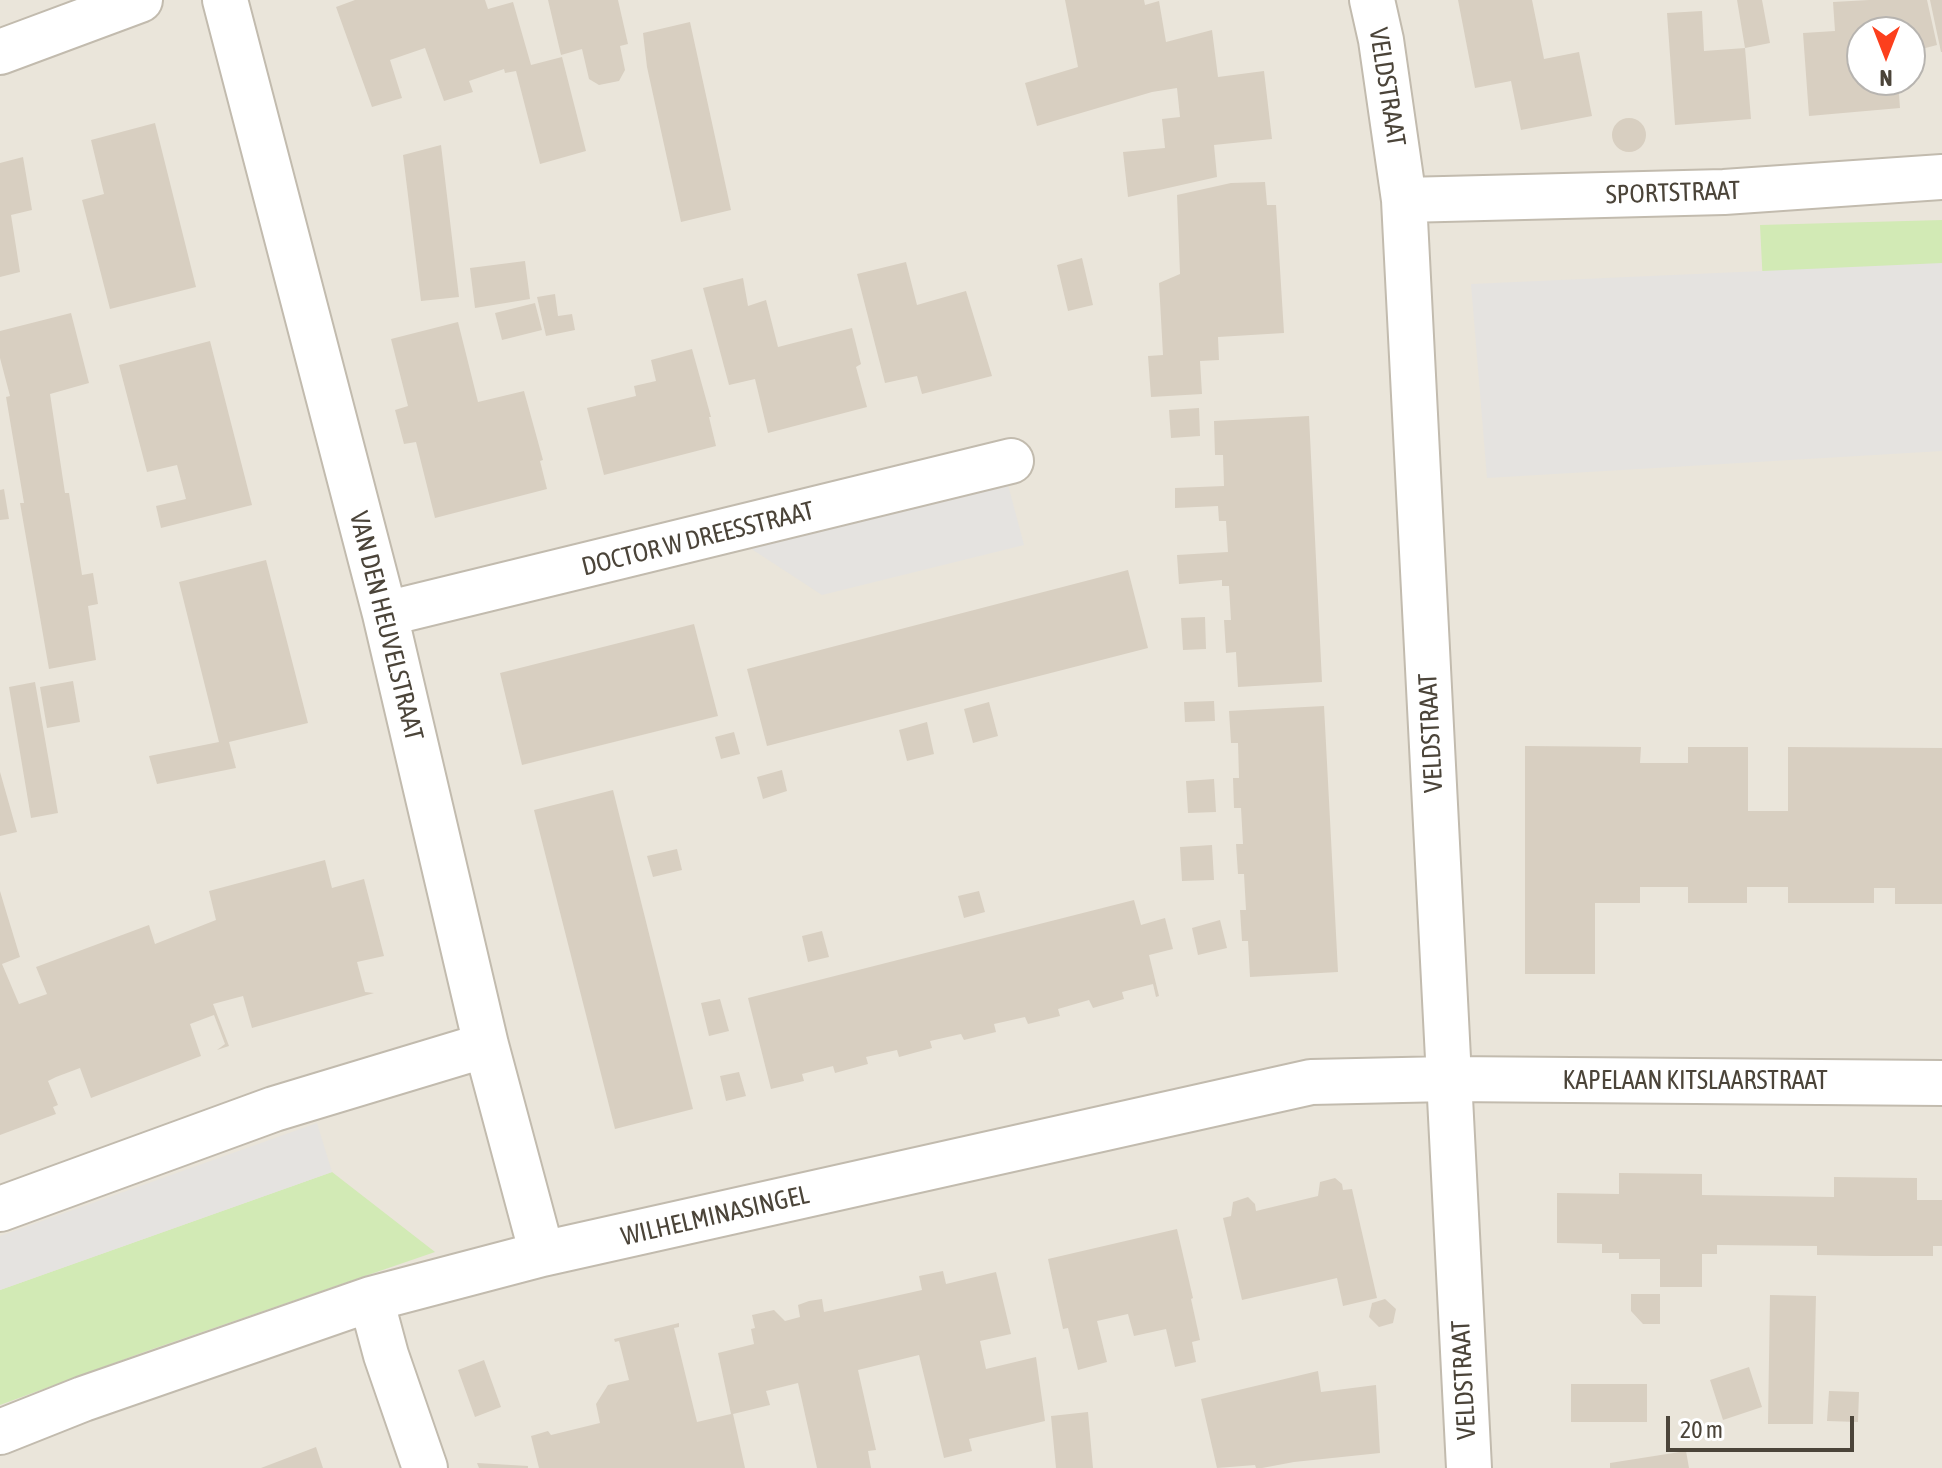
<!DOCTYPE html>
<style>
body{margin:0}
#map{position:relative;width:1942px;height:1468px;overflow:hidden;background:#f6f3ec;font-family:"Asap Condensed",sans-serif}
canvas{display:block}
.north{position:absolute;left:1846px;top:16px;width:80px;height:80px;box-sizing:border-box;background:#fff;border:2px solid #b7b4b0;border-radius:50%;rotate:180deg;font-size:22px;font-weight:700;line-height:32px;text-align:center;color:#4b4439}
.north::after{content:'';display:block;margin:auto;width:28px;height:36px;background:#fc3f1d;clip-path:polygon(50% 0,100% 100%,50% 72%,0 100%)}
.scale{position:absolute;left:1666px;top:1416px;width:188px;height:36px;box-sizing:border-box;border:4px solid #4b4439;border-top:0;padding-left:10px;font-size:24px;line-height:28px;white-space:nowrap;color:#4b4439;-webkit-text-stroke:6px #fff;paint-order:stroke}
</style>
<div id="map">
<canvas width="1942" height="1468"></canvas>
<div class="north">N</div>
<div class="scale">20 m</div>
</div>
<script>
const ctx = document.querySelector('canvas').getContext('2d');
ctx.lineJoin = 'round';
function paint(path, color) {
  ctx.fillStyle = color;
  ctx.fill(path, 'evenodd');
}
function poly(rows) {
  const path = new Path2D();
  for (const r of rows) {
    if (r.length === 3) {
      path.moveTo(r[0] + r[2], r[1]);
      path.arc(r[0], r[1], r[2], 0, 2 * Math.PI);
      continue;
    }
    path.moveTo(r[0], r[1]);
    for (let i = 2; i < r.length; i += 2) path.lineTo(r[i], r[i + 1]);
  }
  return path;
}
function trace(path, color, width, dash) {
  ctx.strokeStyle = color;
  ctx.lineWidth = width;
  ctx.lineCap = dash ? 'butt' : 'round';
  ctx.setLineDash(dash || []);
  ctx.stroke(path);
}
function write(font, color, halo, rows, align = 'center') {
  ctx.font = font + ' "Asap Condensed",sans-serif';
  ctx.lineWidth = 7;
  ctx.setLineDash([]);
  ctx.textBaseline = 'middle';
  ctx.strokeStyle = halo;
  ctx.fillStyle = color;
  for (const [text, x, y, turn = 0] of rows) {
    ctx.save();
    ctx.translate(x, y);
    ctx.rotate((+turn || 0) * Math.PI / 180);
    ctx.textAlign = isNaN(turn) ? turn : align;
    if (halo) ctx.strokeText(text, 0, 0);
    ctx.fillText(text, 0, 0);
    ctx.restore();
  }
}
paint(poly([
 [0,0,1942,0,1942,1468,0,1468],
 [1862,32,1910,32,1910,80,1862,80]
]), '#eae5da');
paint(poly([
 [1942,220,1942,280,1763,285,1760,225],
 [332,1172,435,1252,147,1351,0,1405,0,1290]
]), '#d2eab5');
paint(poly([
 [1942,263,1942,451,1487,478,1471,284],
 [1007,481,1024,545,822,595,750,548],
 [317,1123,332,1172,0,1290,0,1236]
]), '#e5e3e0');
paint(poly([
 [355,0,485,0,488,9,513,2,531,65,562,57,586,151,540,164,516,71,505,73,504,69,469,81,473,92,444,101,425,48,390,60,402,98,372,107,336,7],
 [548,0,618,0,628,44,620,46,625,70,619,81,599,85,589,79,582,49,561,55],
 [1065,0,1144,0,1145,5,1159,1,1166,42,1212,30,1218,77,1264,71,1272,139,1214,145,1217,177,1128,197,1123,152,1165,148,1162,119,1180,117,1177,88,1152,92,1037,126,1025,83,1078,67],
 [1458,0,1532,0,1544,59,1579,52,1592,116,1521,130,1511,81,1475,88],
 [1737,0,1762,0,1770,43,1745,48,1751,119,1675,125,1667,13,1702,11,1704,51,1745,48],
 [1869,0,1927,0,1937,45,1910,52,1910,32,1862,32,1862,80,1898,80,1900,108,1809,116,1803,33,1835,31,1833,2],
 [1930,0,1942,0,1942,52,1941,52],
 [690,22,731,210,681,222,647,67,643,33],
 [1629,135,17],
 [155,123,196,287,110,309,82,200,104,194,91,140],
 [441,145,459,297,421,301,403,155],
 [23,157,32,210,11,215,20,272,0,277,0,163],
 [1265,182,1267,205,1276,205,1284,333,1218,337,1219,360,1200,361,1202,394,1151,397,1148,356,1163,355,1159,283,1180,274,1177,195,1231,183],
 [1082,258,1093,305,1068,311,1057,265],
 [525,261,530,299,475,308,470,268],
 [906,262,917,305,966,291,992,376,922,394,917,376,885,383,857,274],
 [743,278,748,306,766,300,778,347,852,328,861,364,856,367,867,407,768,433,755,379,729,385,703,288],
 [555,294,558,316,572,314,575,330,546,336,537,297],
 [535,303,542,330,502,340,495,313],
 [71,313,89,383,50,394,65,493,69,493,82,575,93,573,98,604,88,606,96,660,49,669,20,503,24,503,6,397,10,396,0,358,0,331],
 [458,322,478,402,524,391,543,460,540,461,547,489,435,518,416,442,404,444,395,410,408,406,391,339],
 [210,341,252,505,161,528,156,506,186,499,177,465,147,472,119,365],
 [692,349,711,417,709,417,716,446,604,475,587,408,636,396,634,386,656,381,651,360],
 [1199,408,1200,436,1171,438,1169,410],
 [1309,416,1322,682,1238,687,1236,652,1226,653,1224,620,1231,620,1229,586,1222,586,1222,580,1179,584,1177,555,1228,552,1226,521,1219,521,1218,506,1175,508,1175,488,1224,486,1223,455,1215,455,1214,421],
 [4,489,9,519,0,520,0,490],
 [266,560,308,723,229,742,236,768,157,784,149,756,219,742,179,582],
 [1128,570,1148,648,767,746,747,669],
 [1205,617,1206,649,1183,650,1181,618],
 [694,624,718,716,522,765,500,673],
 [73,681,80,722,47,728,40,687],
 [35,682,58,813,31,818,9,687],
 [1214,701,1215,721,1185,722,1184,702],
 [989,702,998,736,973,743,964,709],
 [1324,706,1338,972,1250,977,1248,941,1242,941,1240,910,1246,910,1244,874,1238,874,1236,844,1243,844,1241,808,1234,808,1233,778,1239,778,1238,743,1231,743,1229,711],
 [927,722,934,754,907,761,899,730],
 [734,732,740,754,721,759,715,737],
 [1525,746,1641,747,1640,763,1688,763,1688,747,1748,747,1748,811,1788,811,1788,747,1942,748,1942,904,1895,904,1895,888,1874,888,1874,903,1788,903,1788,887,1747,887,1747,903,1688,903,1688,887,1640,887,1640,903,1595,903,1595,974,1525,974],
 [782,770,787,791,763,799,757,777],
 [0,772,17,832,0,836],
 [1214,779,1216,812,1188,813,1186,781],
 [613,790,693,1109,615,1129,534,810],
 [1212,845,1214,880,1182,881,1180,847],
 [677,849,682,870,653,877,647,856],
 [325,860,332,888,364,879,384,956,357,962,365,992,374,993,252,1028,243,996,213,1004,229,1046,217,1050,225,1044,214,1015,190,1024,201,1056,91,1098,80,1068,56,1077,48,1081,58,1105,53,1107,56,1114,0,1135,0,891,20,957,2,964,19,1004,47,994,36,967,149,925,155,944,216,920,209,891],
 [979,891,985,912,964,918,958,896],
 [1134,900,1141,925,1165,918,1173,949,1149,955,1159,996,1156,997,1153,984,1122,992,1124,999,1093,1008,1089,1000,1058,1009,1060,1016,1028,1024,1025,1017,994,1024,996,1032,964,1040,961,1034,930,1041,932,1048,899,1057,897,1050,866,1057,868,1064,835,1073,833,1066,802,1074,804,1081,771,1089,748,998],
 [1220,920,1227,948,1198,955,1192,928],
 [822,931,829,957,808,962,802,936],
 [720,999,729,1031,709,1036,701,1003],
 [739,1072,746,1096,726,1101,720,1076],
 [1619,1173,1702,1174,1702,1195,1834,1197,1834,1177,1917,1178,1917,1200,1942,1200,1942,1246,1933,1246,1933,1256,1875,1256,1817,1255,1817,1246,1717,1245,1717,1254,1702,1254,1702,1287,1660,1287,1660,1259,1619,1259,1619,1253,1602,1253,1602,1244,1557,1243,1557,1193,1619,1194],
 [1335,1178,1342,1184,1343,1190,1352,1189,1377,1298,1343,1306,1337,1278,1242,1300,1223,1218,1231,1216,1233,1202,1248,1197,1255,1204,1256,1211,1318,1196,1320,1182],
 [1177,1229,1193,1298,1191,1299,1200,1340,1192,1342,1196,1362,1175,1367,1166,1329,1134,1336,1128,1314,1097,1321,1107,1362,1078,1370,1068,1328,1063,1329,1048,1259],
 [943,1271,946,1284,996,1272,1011,1334,980,1341,986,1369,1036,1357,1045,1421,969,1439,972,1451,944,1458,919,1355,858,1370,876,1450,868,1451,871,1468,817,1468,798,1383,766,1391,770,1405,733,1414,745,1468,539,1468,531,1436,548,1431,551,1435,600,1423,596,1404,608,1385,629,1380,619,1341,615,1342,614,1339,679,1323,679,1327,674,1328,697,1422,731,1414,718,1353,754,1344,751,1329,755,1328,752,1315,774,1310,785,1321,800,1317,798,1305,809,1301,822,1299,824,1312,922,1290,919,1276],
 [1631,1294,1660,1294,1660,1324,1643,1324,1631,1311],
 [1770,1295,1816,1296,1813,1424,1768,1424],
 [1385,1299,1396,1309,1393,1323,1379,1327,1369,1317,1372,1303],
 [484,1360,501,1407,475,1417,458,1370],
 [1749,1367,1762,1407,1723,1420,1710,1380],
 [1318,1371,1321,1392,1376,1385,1380,1453,1294,1462,1262,1468,1256,1468,1255,1465,1217,1468,1201,1399],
 [1571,1384,1647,1384,1647,1422,1571,1422],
 [1829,1391,1859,1392,1858,1422,1827,1421],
 [1088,1412,1093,1468,1056,1468,1051,1416],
 [316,1447,323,1468,261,1468],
 [1686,1451,1689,1468,1610,1468,1610,1463],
 [477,1463,528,1466,528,1468,479,1468]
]), '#d8cfc1');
const minor = poly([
 [225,0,385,614,486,1045,542,1254],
 [1372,0,1381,40,1404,200,1469,1468],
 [0,52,140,0],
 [1404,200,1724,192,1942,177],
 [385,614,1011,461],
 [0,1209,274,1109,486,1045],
 [371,1299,386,1355,425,1468],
 [0,1432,83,1399,371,1299,542,1254,1311,1082,1448,1079,1942,1083]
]);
trace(minor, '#c2bbae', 48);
trace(minor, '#fff', 44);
write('26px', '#4b4439', '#fff', [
 ["VELDSTRAAT",1387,87,81],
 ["SPORTSTRAAT",1673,193,-2],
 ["DOCTOR W DREESSTRAAT",698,539,-14],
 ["VAN DEN HEUVELSTRAAT",386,626,76],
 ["VELDSTRAAT",1431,733,-93],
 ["KAPELAAN KITSLAARSTRAAT",1695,1081],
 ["WILHELMINASINGEL",715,1216,-13],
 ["VELDSTRAAT",1464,1380,-93]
]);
</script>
